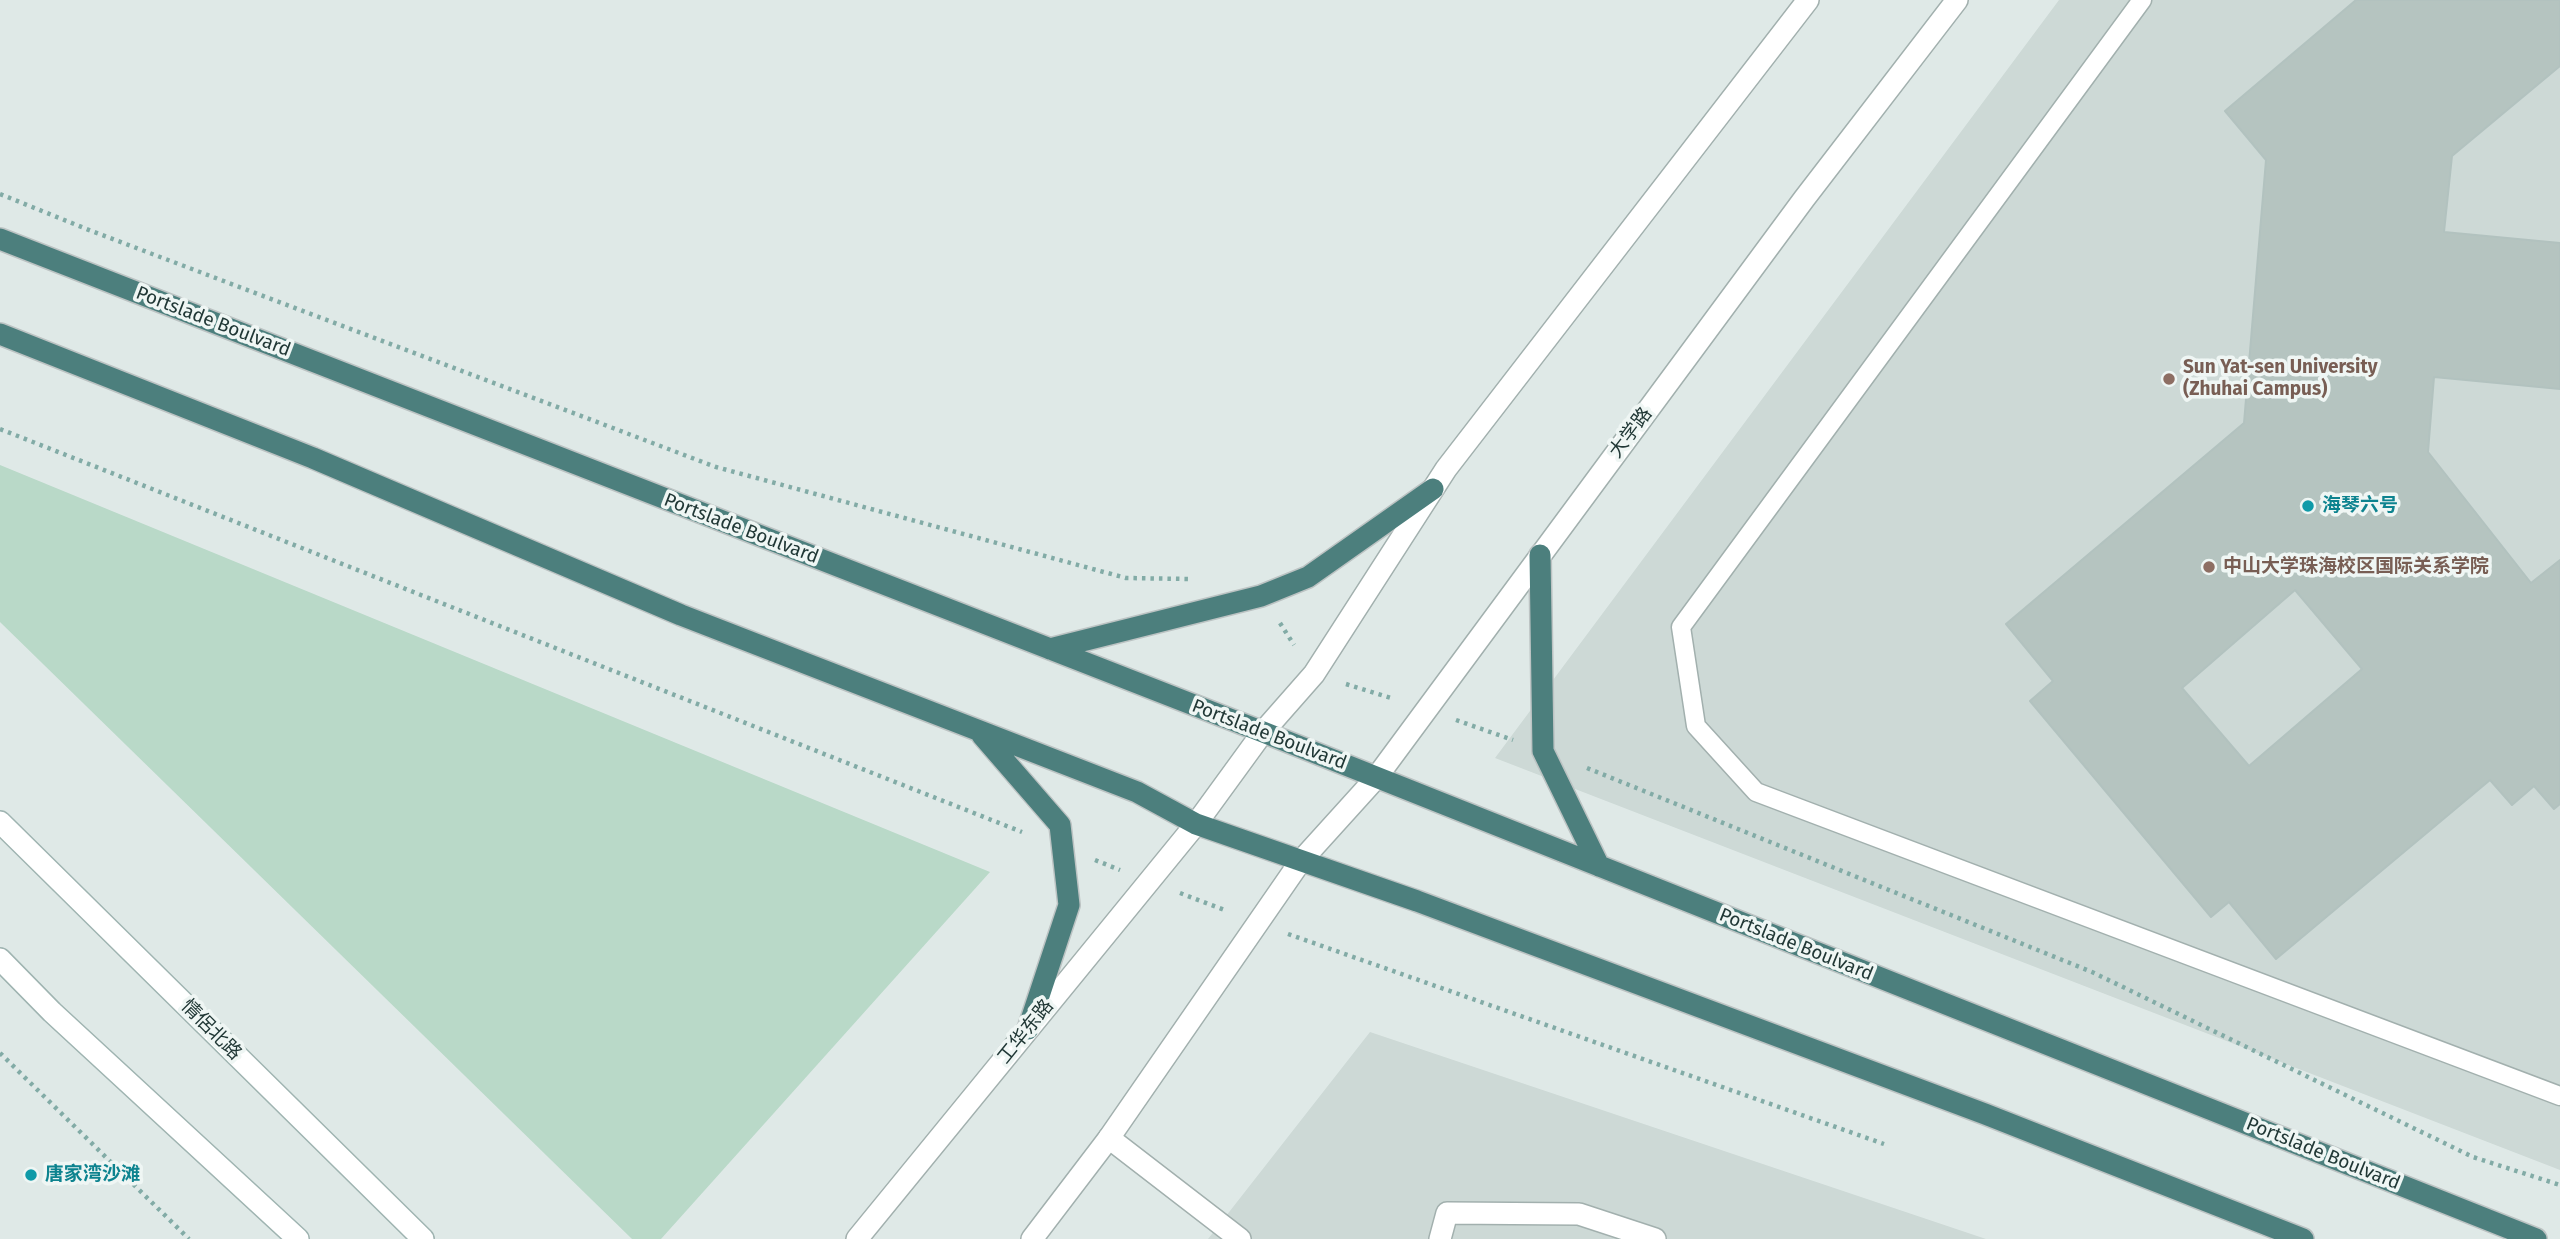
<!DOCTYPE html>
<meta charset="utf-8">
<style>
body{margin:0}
canvas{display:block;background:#dfe9e7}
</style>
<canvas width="2560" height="1239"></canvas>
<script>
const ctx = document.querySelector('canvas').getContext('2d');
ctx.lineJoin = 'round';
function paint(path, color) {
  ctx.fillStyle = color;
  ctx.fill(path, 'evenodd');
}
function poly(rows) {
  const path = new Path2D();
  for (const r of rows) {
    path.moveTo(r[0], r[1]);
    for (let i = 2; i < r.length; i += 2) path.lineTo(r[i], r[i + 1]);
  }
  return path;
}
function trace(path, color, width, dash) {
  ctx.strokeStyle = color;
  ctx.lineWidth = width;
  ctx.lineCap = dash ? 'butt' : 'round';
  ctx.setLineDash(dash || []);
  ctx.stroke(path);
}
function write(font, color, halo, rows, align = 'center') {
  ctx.font = font + ' "Fira Sans","Noto Sans SC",sans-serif';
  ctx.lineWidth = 7;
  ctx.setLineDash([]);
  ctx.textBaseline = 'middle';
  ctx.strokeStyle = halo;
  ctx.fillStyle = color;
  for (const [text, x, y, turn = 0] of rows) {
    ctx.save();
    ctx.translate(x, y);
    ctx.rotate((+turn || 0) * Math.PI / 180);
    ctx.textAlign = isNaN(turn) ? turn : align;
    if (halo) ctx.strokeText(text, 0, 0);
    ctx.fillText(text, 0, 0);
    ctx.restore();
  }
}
paint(poly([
 [2059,0,2560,0,2560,1170,1495,758],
 [1370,1032,1986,1239,1208,1239]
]), '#cdd9d6');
paint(poly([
 [0,465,990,872,661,1239,632,1239,0,622]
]), '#b9d9c8');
const building = poly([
 [2356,0,2560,0,2560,66,2452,156,2444,232,2560,243,2560,389,2434,377,2428,452,2531,583,2560,560,2560,804,2554,809,2534,786,2512,805,2490,780,2276,959,2229,902,2211,917,2030,701,2053,681,2006,624,2244,423,2266,160,2225,111,2356,0],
 [2295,590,2362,669,2249,766,2182,688,2295,590]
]);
paint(building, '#b5c4c0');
trace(building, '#b2c2bf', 2);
const service = poly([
 [2142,0,1681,627,1696,726,1756,792,2560,1096]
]);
const minor = poly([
 [1109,1138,1240,1239],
 [1440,1239,1447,1213,1579,1214,1655,1239]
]);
const tertiary = poly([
 [857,1239,1196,824,1263,732,1314,674,1446,469,1808,0],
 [1032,1239,1109,1138,1300,862,1376,778,1804,199,1957,0]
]);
const secondary = poly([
 [0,822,423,1239],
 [0,959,52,1012,298,1239]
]);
const trunk = poly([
 [0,239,1263,732,2536,1239],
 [0,334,313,458,681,615,1137,792,1196,824,1417,901,1985,1114,2303,1239],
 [1540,555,1543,751,1599,866],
 [1050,649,1261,596,1308,577,1433,489],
 [982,735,1060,825,1069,905,1028,1029]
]);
trace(service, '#a2b0ae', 21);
trace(minor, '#a2b0ae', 24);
trace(tertiary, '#a2b0ae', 24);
trace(secondary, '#9fb4b1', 24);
trace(trunk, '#bcc3c3', 24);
trace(poly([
 [0,194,94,232,716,467,1126,578,1189,579],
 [0,429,1022,832],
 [1280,623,1294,645],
 [1346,684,1394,699],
 [1456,720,1513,740],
 [1587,768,2092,972,2473,1157,2560,1185],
 [1095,860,1120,870],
 [1180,893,1227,911],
 [1288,934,1884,1144],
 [0,1053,189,1239]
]), '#82aba6', 4.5, [3.5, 5]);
trace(service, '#fff', 18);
trace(minor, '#fff', 21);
trace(tertiary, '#fff', 21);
trace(secondary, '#fff', 21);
trace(trunk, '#4c7f7d', 21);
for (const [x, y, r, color] of [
 [2169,379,7,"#8d6e63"],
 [2308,506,7,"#0f9aa8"],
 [2209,567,7,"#8d6e63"],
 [31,1175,7,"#0f9aa8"]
]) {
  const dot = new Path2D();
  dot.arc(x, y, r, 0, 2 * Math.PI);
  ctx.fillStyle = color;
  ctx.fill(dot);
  trace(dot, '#eff6f4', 2.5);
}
write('19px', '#213836', '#eff6f4', [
 ["Portslade Boulvard",213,322,21],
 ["大学路",1631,433,-53],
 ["Portslade Boulvard",741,529,21],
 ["Portslade Boulvard",1269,735,21],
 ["Portslade Boulvard",1796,945,22],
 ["情侶北路",211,1030,45],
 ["工华东路",1026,1032,-51],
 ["Portslade Boulvard",2323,1154,22]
]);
write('bold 19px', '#785e54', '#eff6f4', [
 ["Sun Yat-sen University",2183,368],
 ["(Zhuhai Campus)",2183,390],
 ["中山大学珠海校区国际关系学院",2223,567]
], 'left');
write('bold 19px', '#0d838f', '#eff6f4', [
 ["海琴六号",2322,506],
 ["唐家湾沙滩",45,1175]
], 'left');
</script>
